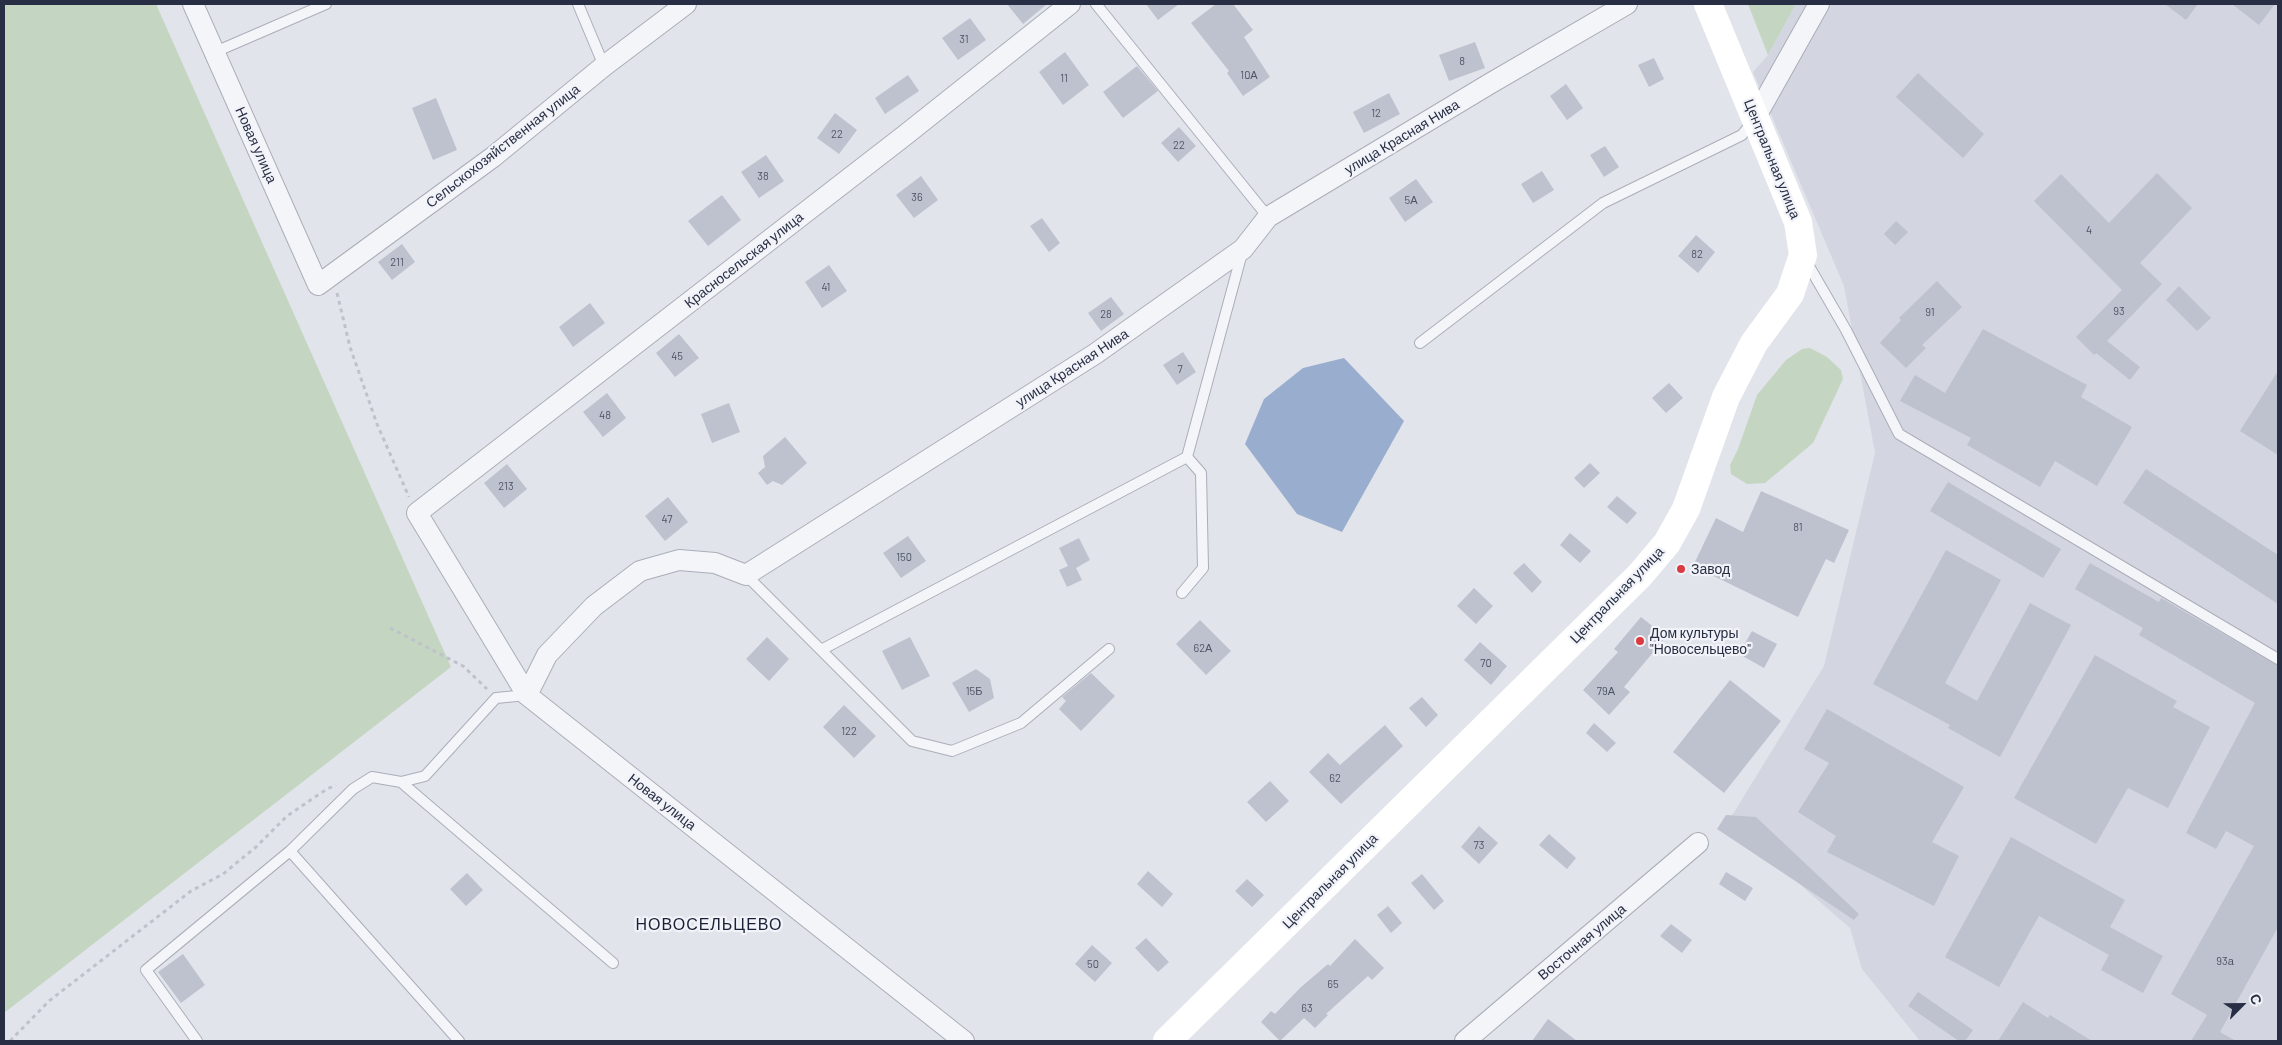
<!DOCTYPE html>
<html>
<head>
<meta charset="utf-8">
<style>
  body { margin:0 }
  #map { position:relative; width:2282px; height:1045px; overflow:hidden; background:#e1e4eb; font-family:Barlow,sans-serif }
  canvas { display:block }
  .frame { position:absolute; inset:0; border:5px solid #282f44; pointer-events:none }
  .north { position:absolute; left:2217px; top:980px; width:50px; height:50px; -webkit-text-stroke:4px #f1f3f8; paint-order:stroke; rotate:67deg; font-size:14px; font-weight:700; line-height:20px; text-align:center; color:#282f44 }
  .north::after { content:''; display:block; margin:auto; width:18px; height:22px; background:#282f44; clip-path:polygon(50% 0,100% 100%,50% 72%,0 100%) }
</style>
</head>
<body>
<div id="map">
<canvas width="2282" height="1045"></canvas>
<div class="frame"></div>
<div class="north">С</div>
</div>
<script>
const ctx = document.querySelector('canvas').getContext('2d');
ctx.lineJoin = 'round';
function fill(path, color) { ctx.fillStyle = color; ctx.fill(path, 'evenodd'); }
const toPath = rows => new Path2D(rows.map(r => 'M' + r).join(''));
function stroke(path, color, width, dash) { ctx.strokeStyle = color; ctx.lineWidth = width; ctx.lineCap = dash ? 'butt' : 'round'; ctx.setLineDash(dash || []); ctx.stroke(path); }
function write(font, color, halo, rows, align = 'center') {
  ctx.font = font + ' Barlow,sans-serif'; ctx.lineWidth = 4.5; ctx.setLineDash([]); ctx.textBaseline = 'middle'; ctx.strokeStyle = halo; ctx.fillStyle = color; for (const [text, x, y, turn = 0] of rows) {
    ctx.save(); ctx.translate(x, y); ctx.rotate((+turn || 0) * Math.PI / 180); ctx.textAlign = isNaN(turn) ? turn : align; if (halo) ctx.strokeText(text, 0, 0); ctx.fillText(text, 0, 0); ctx.restore();
  }
}
const built = toPath([
  [1796,4,2278,4,2278,1041,1920,1041,1862,969,1850,928,1728,822,1824,666,1875,453,1844,286,1753,72,1768,55]
]);
const green = toPath([
  [4,4,156,4,451,667,4,1013],
  [1748,4,1796,4,1768,55],
  [1810,348,1827,357,1841,370,1843,379,1813,443,1765,483,1747,484,1731,474,1730,465,1738,449,1757,395,1786,360,1802,349]
]);
const water = toPath([
  [1344,358,1404,421,1342,532,1297,514,1245,444,1264,399,1303,368]
]);
const building = toPath([
  [1007,4,1047,4,1023,24],
  [1146,4,1179,4,1158,20],
  [1216,4,1233,4,1253,30,1244,37,1270,77,1243,96,1227,73,1229,71,1191,23],
  [2165,4,2198,4,2186,20],
  [2232,4,2275,4,2259,25],
  [970,18,986,40,958,60,942,38],
  [1475,42,1485,68,1449,81,1439,55],
  [1065,52,1089,85,1063,105,1039,72],
  [1654,58,1664,79,1649,87,1638,65],
  [1137,66,1158,91,1123,118,1103,92],
  [1918,73,1984,134,1963,158,1896,97],
  [908,75,919,91,885,114,875,98],
  [1566,84,1583,108,1567,120,1550,96],
  [1389,93,1400,114,1364,133,1353,112],
  [436,98,457,150,433,160,412,108],
  [835,113,857,130,839,154,817,138],
  [1179,127,1196,146,1178,162,1161,143],
  [1605,146,1619,167,1604,177,1590,155],
  [766,155,784,181,759,198,741,172],
  [1542,171,1554,190,1533,203,1521,184],
  [2157,173,2192,208,2140,263,2162,284,2107,341,2140,367,2130,380,2096,353,2094,355,2076,337,2122,290,2034,201,2061,174,2109,223],
  [921,176,938,200,914,218,896,195],
  [1416,179,1433,202,1405,222,1389,198],
  [722,195,741,220,708,246,688,221],
  [1042,218,1060,243,1049,252,1030,226],
  [1896,221,1908,232,1895,245,1884,234],
  [1696,235,1715,252,1698,273,1678,256],
  [402,244,415,262,392,280,378,262],
  [829,265,847,291,822,308,805,282],
  [1937,281,1962,307,1922,345,1926,348,1906,368,1880,343,1901,320,1899,318],
  [2179,286,2211,318,2197,331,2166,300],
  [1111,297,1124,314,1101,331,1088,313],
  [590,303,605,323,573,347,559,327],
  [1983,329,2087,385,2081,397,2132,427,2097,486,2055,461,2040,487,1967,445,1971,438,1900,401,1915,375,1945,393],
  [679,334,699,358,675,377,656,353],
  [1183,352,1196,372,1177,385,1163,365],
  [2278,371,2278,455,2240,431],
  [1669,383,1683,398,1666,413,1652,398],
  [607,393,626,418,603,437,583,412],
  [729,403,740,432,712,443,701,414],
  [785,437,807,463,782,485,773,481,767,485,758,473,765,467,763,456],
  [1590,463,1600,473,1584,488,1574,478],
  [507,464,527,489,504,508,484,483],
  [2146,469,2278,555,2278,604,2123,503],
  [1948,482,2061,549,2043,578,1930,511],
  [1761,491,1849,530,1834,563,1826,559,1798,617,1693,566,1716,518,1743,532],
  [1617,496,1637,513,1627,524,1607,507],
  [668,497,688,522,665,541,645,516],
  [1570,533,1591,551,1580,563,1560,545],
  [908,536,926,561,901,578,883,553],
  [1079,538,1090,560,1076,568,1082,580,1067,587,1059,570,1068,566,1059,548],
  [1946,550,2001,580,1945,683,1977,701,2030,603,2071,625,2000,757,1948,728,1950,725,1873,684],
  [1524,563,1542,582,1532,593,1513,573],
  [2090,563,2159,602,2161,598,2278,666,2278,927,2220,1032,2236,1041,2191,1041,2207,1015,2171,994,2254,846,2226,831,2216,849,2186,833,2255,703,2139,635,2143,628,2075,589],
  [1474,588,1493,606,1476,624,1457,606],
  [1641,617,1666,637,1624,687,1630,692,1609,715,1583,690,1618,652,1614,649],
  [1200,620,1231,651,1206,675,1176,644],
  [1752,631,1777,644,1764,668,1739,654],
  [767,637,789,659,769,681,746,659],
  [910,637,930,676,902,690,882,651],
  [1480,642,1507,666,1491,685,1464,660],
  [2095,655,2177,701,2173,707,2210,727,2168,808,2128,788,2096,844,2014,798],
  [976,669,990,679,994,698,969,712,952,683],
  [1091,673,1115,696,1081,731,1059,709,1066,701,1062,697],
  [1730,680,1781,721,1724,793,1673,752],
  [1422,697,1438,715,1426,727,1409,708],
  [844,705,876,736,854,758,823,727],
  [1827,709,1964,787,1932,842,1959,856,1934,906,1827,852,1836,836,1798,812,1829,763,1804,749],
  [1594,723,1616,743,1607,752,1586,733],
  [1385,725,1403,746,1341,804,1309,772,1328,753,1340,765],
  [1270,781,1289,801,1266,822,1247,802],
  [1726,815,1756,817,1859,914,1854,920,1717,829],
  [1479,826,1498,843,1479,864,1461,847],
  [1549,834,1576,858,1567,869,1539,845],
  [2011,837,2125,900,2110,927,2163,956,2143,993,2101,970,2109,955,2039,916,1999,987,1945,957],
  [1148,871,1173,894,1162,907,1137,884],
  [1726,872,1753,888,1745,901,1719,884],
  [467,873,483,890,466,906,450,889],
  [1422,874,1444,901,1434,910,1411,883],
  [1247,879,1264,895,1252,907,1235,891],
  [1388,906,1402,923,1391,933,1377,915],
  [1671,924,1692,940,1682,953,1660,936],
  [1146,938,1169,962,1158,972,1135,948],
  [1355,939,1384,968,1372,980,1368,976,1326,1014,1328,1015,1315,1028,1304,1018,1280,1041,1261,1022,1271,1011,1275,1014,1300,988,1328,964,1330,966],
  [1092,945,1112,963,1095,982,1075,964],
  [183,954,205,985,181,1003,158,972],
  [1918,992,1973,1030,1965,1041,1959,1041,1908,1006],
  [2023,1002,2048,1018,2050,1015,2092,1041,1998,1041],
  [1548,1019,1577,1041,1532,1041]
]);
const path = toPath([
  [337,293,350,347,377,424,409,497],
  [390,628,463,666,487,689],
  [10,1041,49,1001,191,891,223,874,256,847,287,816,327,789,336,785]
]);
const lane = toPath([
  [578,4,604,66],
  [1096,4,1268,217],
  [215,52,326,4],
  [1806,261,1846,330,1899,434,2278,659],
  [1420,343,1603,203,1742,135,1753,121],
  [746,575,821,650,1187,457],
  [1182,593,1203,568,1201,473,1187,457,1242,253],
  [821,650,912,741,952,751,1021,723,1109,649],
  [527,695,496,698,425,776,401,782,613,963],
  [401,782,372,777,353,789,290,851,459,1041],
  [197,1041,146,970,290,851]
]);
const street = toPath([
  [193,4,318,285,493,157,604,66,686,4],
  [1755,118,1819,4],
  [527,695,547,655,594,606,640,571,679,560,715,563,746,575,1095,354,1243,249,1268,217,1491,83,1627,4],
  [964,1041,527,695,417,513,904,136,1070,4],
  [1465,1041,1698,843]
]);
const secondary = toPath([
  [1167,1041,1640,575,1667,543,1686,509,1726,397,1754,343,1790,294,1803,255,1798,222,1708,4]
]);
const markers = [
  [1681,569,5,"#da3b41"],
  [1640,641,5,"#da3b41"]
];
const numberNames = [
  ["31",964,39],
  ["8",1462,61],
  ["10А",1249,75],
  ["11",1064,78],
  ["12",1376,113],
  ["22",837,134],
  ["22",1179,145],
  ["38",763,176],
  ["36",917,197],
  ["5А",1411,200],
  ["4",2089,230],
  ["82",1697,254],
  ["211",397,262],
  ["41",826,287],
  ["93",2119,311],
  ["91",1930,312],
  ["28",1106,314],
  ["45",677,356],
  ["7",1180,369],
  ["48",605,415],
  ["213",506,486],
  ["47",667,519],
  ["81",1798,527],
  ["150",904,557],
  ["62А",1203,648],
  ["70",1486,663],
  ["15Б",974,691],
  ["79А",1606,691],
  ["122",849,731],
  ["62",1335,778],
  ["73",1479,845],
  ["93а",2225,961],
  ["50",1093,964],
  ["65",1333,984],
  ["63",1307,1008]
];
const streetNames = [
  ["улица Красная Нива",1402,137,-31],
  ["Новая улица",256,145,66],
  ["Сельскохозяйственная улица",503,146,-38],
  ["Центральная улица",1772,159,68],
  ["Красносельская улица",744,260,-38],
  ["улица Красная Нива",1072,368,-33],
  ["Центральная улица",1617,595,-46],
  ["Новая улица",662,802,38],
  ["Центральная улица",1330,881,-45],
  ["Восточная улица",1582,942,-40]
];
const poiNames = [
  ["Завод",1691,569],
  ["Дом культуры",1650,633],
  ["\"Новосельцево\"",1650,649]
];
const quarterNames = [
  ["НОВОСЕЛЬЦЕВО",709,925]
];
fill(built, '#d3d6e0');
fill(green, '#c4d6c1');
fill(water, '#99adce');
fill(building, '#bec2ce');
stroke(lane, '#aaaeb9', 12);
stroke(street, '#aaaeb9', 22);
stroke(path, '#bfc2ca', 3, [4, 4]);
stroke(lane, '#f4f5f9', 10);
stroke(street, '#f4f5f9', 20);
stroke(secondary, '#fff', 28);
for (const [x, y, r, color] of markers) { const dot = new Path2D(); dot.arc(x, y, r, 0, 2 * Math.PI); ctx.fillStyle = color; ctx.fill(dot); stroke(dot, '#f1f3f8', 2); }
write('11px', '#4e5466', null, numberNames);
write('14px', '#282f44', '#f1f3f8', streetNames);
write('14px', '#282f44', '#f1f3f8', poiNames, 'left');
ctx.letterSpacing = '1px';
write('16px', '#1a2035', '#f1f3f8', quarterNames);
ctx.letterSpacing = '0px';
</script>
</body>
</html>
